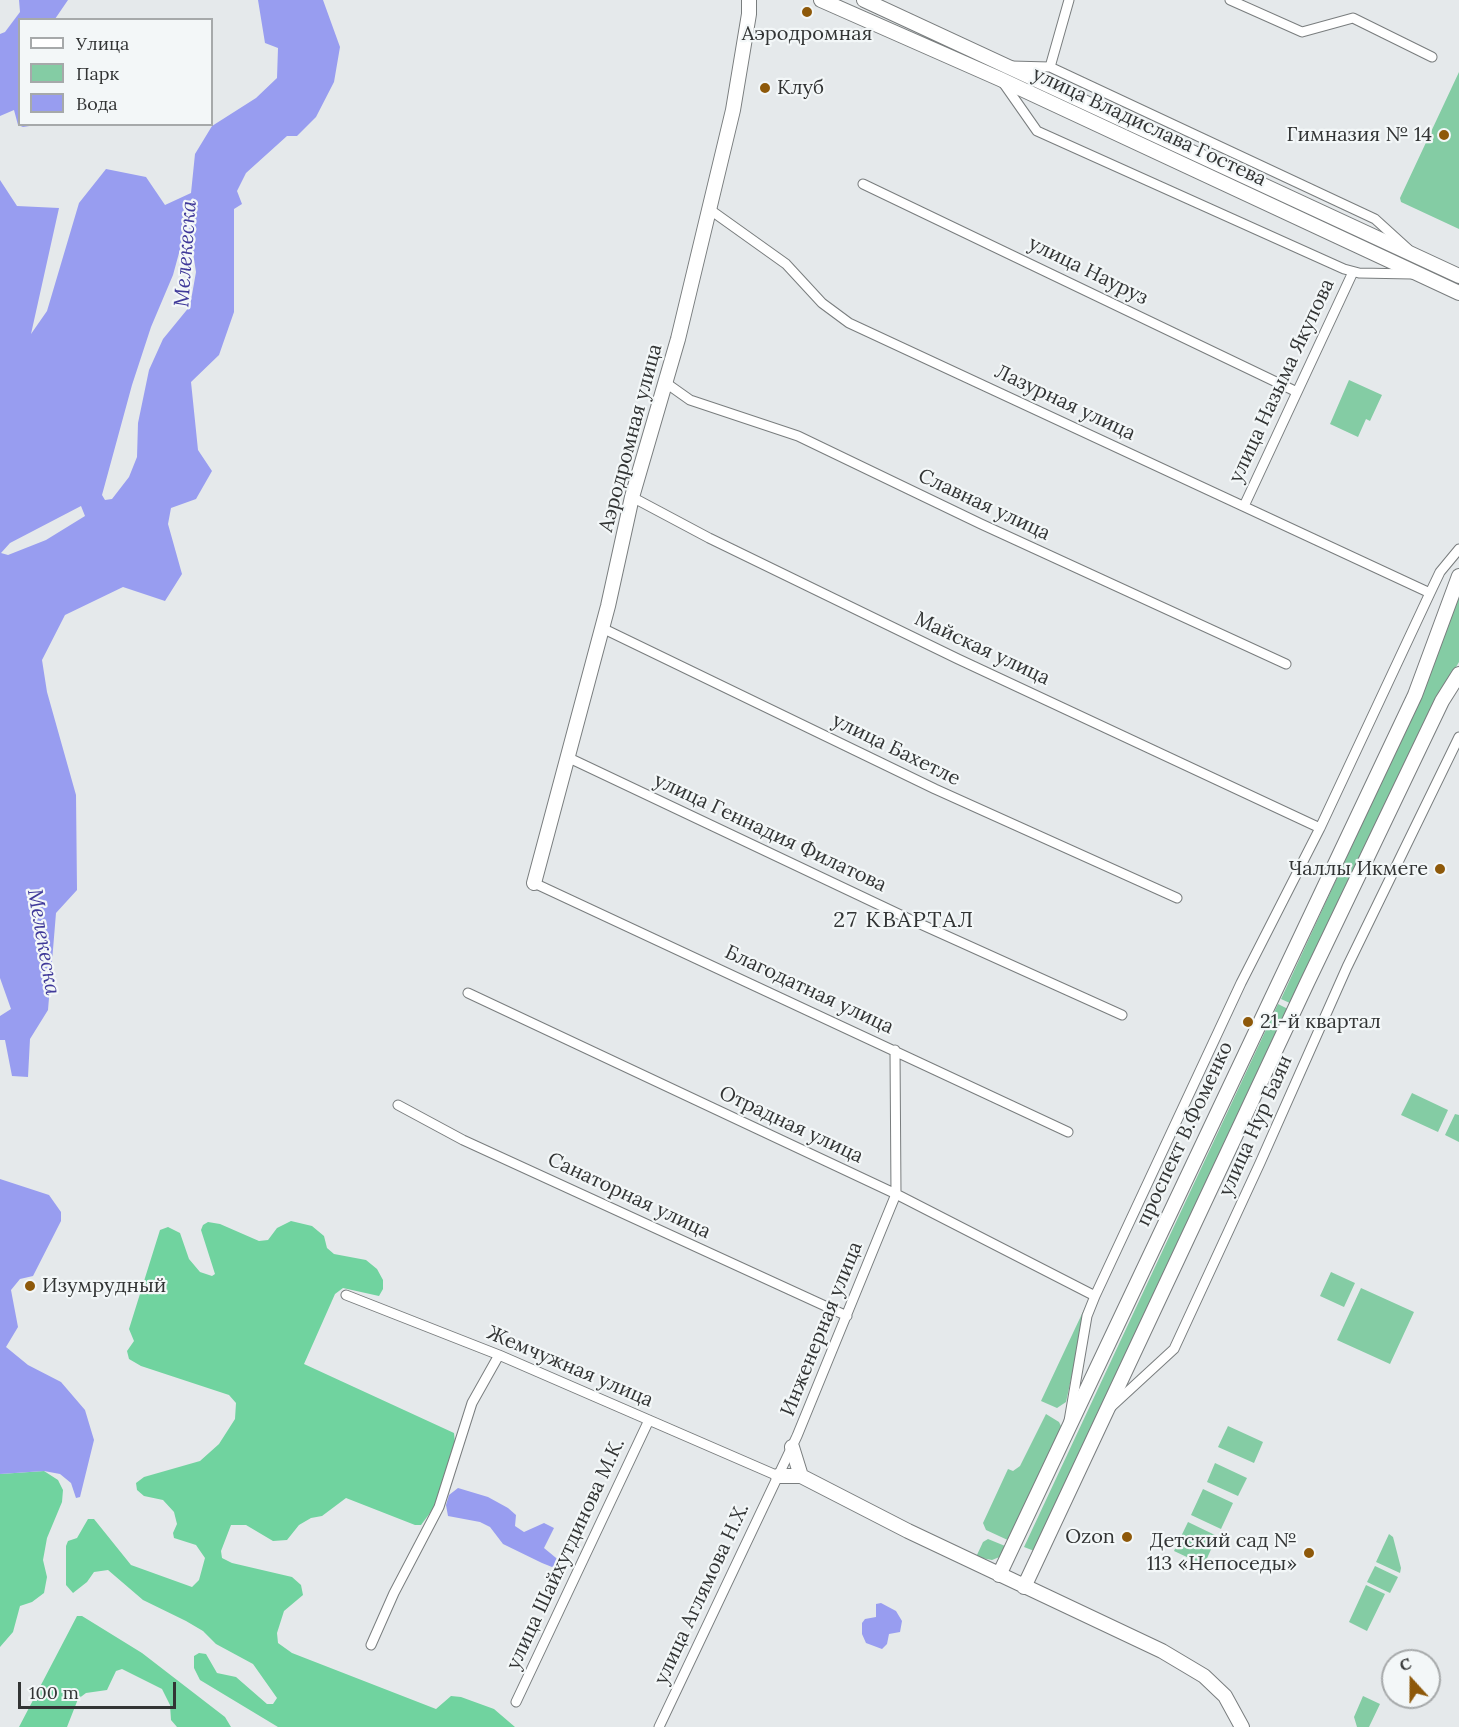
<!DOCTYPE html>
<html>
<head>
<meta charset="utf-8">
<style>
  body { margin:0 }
  #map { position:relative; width:1459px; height:1727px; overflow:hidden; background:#e5e9eb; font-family:Lora,serif }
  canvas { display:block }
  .legend { position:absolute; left:18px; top:18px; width:195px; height:108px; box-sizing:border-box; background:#f3f7f8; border:2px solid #a6a9aa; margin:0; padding:8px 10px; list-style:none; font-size:18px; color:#323434 }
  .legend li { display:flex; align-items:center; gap:12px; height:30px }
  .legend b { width:30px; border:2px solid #a6a9aa }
  .north { position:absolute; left:1381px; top:1649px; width:60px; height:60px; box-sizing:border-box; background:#f3f7f8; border:2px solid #a6a9aa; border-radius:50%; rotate:339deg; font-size:16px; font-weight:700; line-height:24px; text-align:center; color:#323434 }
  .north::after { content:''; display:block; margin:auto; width:21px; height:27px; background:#8e590a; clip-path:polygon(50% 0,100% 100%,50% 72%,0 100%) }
  .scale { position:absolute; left:18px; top:1682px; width:158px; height:27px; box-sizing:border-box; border:3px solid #323434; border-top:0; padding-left:8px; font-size:18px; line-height:21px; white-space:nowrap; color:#323434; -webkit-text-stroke:4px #f3f7f8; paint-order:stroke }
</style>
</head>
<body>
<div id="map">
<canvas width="1459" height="1727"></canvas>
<ul class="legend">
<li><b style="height:8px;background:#fff"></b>Улица</li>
<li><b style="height:16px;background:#84cca4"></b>Парк</li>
<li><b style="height:16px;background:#989df0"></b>Вода</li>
</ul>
<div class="north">С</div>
<div class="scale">100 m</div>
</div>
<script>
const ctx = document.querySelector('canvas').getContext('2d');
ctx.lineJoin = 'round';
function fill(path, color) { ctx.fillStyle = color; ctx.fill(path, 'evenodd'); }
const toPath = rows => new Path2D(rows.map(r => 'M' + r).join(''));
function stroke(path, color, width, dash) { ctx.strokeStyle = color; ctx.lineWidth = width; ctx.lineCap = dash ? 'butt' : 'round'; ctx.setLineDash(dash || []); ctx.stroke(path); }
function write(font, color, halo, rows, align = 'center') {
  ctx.font = font + ' Lora,serif'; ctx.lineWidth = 4.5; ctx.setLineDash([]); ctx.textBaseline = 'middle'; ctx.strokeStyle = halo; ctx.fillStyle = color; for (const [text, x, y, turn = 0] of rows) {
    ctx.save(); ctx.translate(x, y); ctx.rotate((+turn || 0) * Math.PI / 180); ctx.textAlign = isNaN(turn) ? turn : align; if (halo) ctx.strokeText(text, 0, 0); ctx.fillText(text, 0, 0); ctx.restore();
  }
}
const green = toPath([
  [1459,72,1459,229,1401,202,1400,198],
  [1349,380,1382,395,1370,421,1366,419,1358,437,1330,424],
  [1459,591,1459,662,1438,697,1292,1004,1281,999,1424,690],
  [1278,1004,1290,1010,1037,1552,1024,1547],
  [1412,1093,1448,1110,1438,1132,1401,1115],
  [1455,1114,1459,1115,1459,1142,1445,1135],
  [1331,1272,1355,1283,1344,1307,1320,1296],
  [1361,1288,1414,1312,1390,1364,1337,1340],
  [1088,1301,1066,1402,1057,1408,1041,1401],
  [1046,1414,1059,1422,1062,1428,1012,1542,986,1530,983,1523,1008,1469,1013,1471,1020,1466],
  [1228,1426,1263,1442,1254,1463,1218,1447],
  [1215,1463,1247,1478,1238,1496,1207,1482],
  [1203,1489,1233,1503,1221,1529,1191,1515],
  [1188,1522,1217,1536,1204,1565,1174,1551],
  [1389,1534,1393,1537,1401,1568,1400,1573,1376,1562],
  [988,1539,1010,1548,1002,1556,992,1560,976,1557,983,1542],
  [1375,1566,1398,1577,1390,1593,1367,1582],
  [1366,1585,1385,1594,1367,1631,1349,1622],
  [1363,1696,1380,1704,1369,1727,1357,1727,1354,1717]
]);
const forest = toPath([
  [291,1221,312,1226,324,1236,327,1248,334,1254,366,1260,377,1269,383,1280,383,1289,379,1296,343,1288,335,1294,304,1364,454,1433,455,1443,436,1505,421,1525,415,1525,346,1498,322,1516,311,1518,299,1525,287,1540,273,1541,246,1525,231,1525,221,1551,222,1558,232,1563,292,1577,301,1585,303,1595,284,1611,277,1633,278,1643,292,1653,436,1709,451,1696,461,1697,494,1709,515,1727,278,1727,200,1680,194,1668,194,1656,199,1653,206,1654,217,1673,236,1677,267,1704,273,1704,277,1698,253,1664,216,1644,203,1631,186,1621,143,1600,108,1570,94,1572,87,1582,73,1593,66,1585,66,1546,68,1541,77,1538,88,1519,94,1519,131,1565,192,1587,199,1580,205,1558,196,1545,174,1538,173,1533,177,1524,174,1512,163,1500,144,1496,137,1490,136,1483,144,1477,200,1461,219,1444,235,1419,236,1403,229,1395,141,1366,129,1359,127,1351,134,1341,129,1329,160,1230,168,1227,180,1233,189,1259,200,1272,212,1276,215,1274,201,1230,203,1225,208,1222,220,1224,259,1241,268,1240,277,1228],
  [44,1471,58,1480,63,1490,62,1502,47,1538,43,1560,47,1577,44,1593,32,1602,20,1606,13,1632,0,1647,0,1474],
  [77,1616,82,1616,142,1653,225,1717,231,1727,177,1727,171,1720,170,1705,162,1689,122,1669,116,1671,107,1690,86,1693,78,1699,67,1727,19,1727]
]);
const water = toPath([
  [19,0,68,0,55,19,20,20,20,124,36,125,23,127,18,125,14,110,0,116,0,34,5,32,20,12],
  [258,0,323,0,340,47,334,82,316,117,297,136,287,136,246,173,237,191,242,204,234,209,234,312,219,355,191,382,198,450,212,471,196,499,171,508,168,524,182,574,165,601,123,587,65,615,42,660,47,692,76,795,77,890,56,913,48,1010,30,1039,28,1077,12,1076,5,1040,0,1040,0,1016,11,1009,0,978,0,180,17,206,59,208,31,334,47,311,79,203,106,169,146,177,165,205,191,193,195,154,212,126,256,98,277,78,278,48,265,43],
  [188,220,196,272,190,306,163,339,149,370,138,423,137,457,129,477,112,499,105,500,102,495,132,385,151,327,173,275],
  [81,506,85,516,46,540,8,555,1,553,10,543],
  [0,1179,49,1195,61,1212,61,1221,33,1276,20,1279,11,1290,18,1327,6,1347,28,1365,61,1382,85,1410,94,1440,80,1497,76,1498,71,1483,60,1474,44,1471,0,1474],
  [458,1488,488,1497,508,1508,516,1515,515,1526,524,1532,544,1523,554,1528,544,1548,561,1562,552,1567,542,1563,503,1544,490,1527,480,1522,448,1516,446,1505,449,1495],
  [881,1603,896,1611,902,1621,900,1632,889,1634,887,1644,882,1649,866,1643,862,1634,862,1623,865,1619,876,1617,876,1604]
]);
const street = toPath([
  [1230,0,1302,32,1353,18,1432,57],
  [1011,66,1050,67,1375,219,1408,249],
  [1050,67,1069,0],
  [1002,81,1037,131,1344,269,1359,273,1412,274],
  [863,184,1297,392],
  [709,209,786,264,822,303,849,323,1430,593],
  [666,383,690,400,798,436,981,524,1286,664],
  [632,497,709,538,958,659,1320,828],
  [1244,506,1353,272],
  [602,628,935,789,1177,898],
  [567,757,907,918,1122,1015],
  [534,883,1068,1132],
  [468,993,896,1194,1095,1296],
  [398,1105,463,1140,847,1316],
  [346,1295,499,1355,778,1476],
  [1111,1407,1174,1349,1260,1163,1347,967,1459,737],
  [1069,1421,1087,1316,1095,1296,1241,983,1320,828,1430,593,1440,572,1459,549],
  [371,1645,394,1593,439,1507,472,1403,499,1355],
  [516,1702,649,1420],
  [659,1727,797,1436,896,1194,895,1050]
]);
const secondary = toPath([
  [821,0,1000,79,1459,293],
  [864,0,1459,276],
  [534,883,608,606,632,497,678,339,733,110,749,14,749,0],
  [792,1447,801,1476],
  [778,1476,801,1476,908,1531,1162,1651,1204,1676,1225,1696,1242,1727],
  [999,1575,1415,695,1459,576],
  [1024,1587,1307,983,1442,701,1459,674]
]);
const markers = [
  [807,12,6,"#8e590a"],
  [765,88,6,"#8e590a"],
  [1444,135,6,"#8e590a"],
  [1440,869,6,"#8e590a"],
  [1248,1022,6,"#8e590a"],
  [30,1286,6,"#8e590a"],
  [1127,1537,6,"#8e590a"],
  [1309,1553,6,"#8e590a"]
];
const poiNames = [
  ["Аэродромная",807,34,"center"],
  ["Клуб",777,88,"left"],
  ["Гимназия № 14",1432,135],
  ["Чаллы Икмеге",1428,869],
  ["21-й квартал",1260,1022,"left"],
  ["Изумрудный",42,1286,"left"],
  ["Ozon",1115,1537],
  ["Детский сад №",1297,1541],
  ["113 «Непоседы»",1297,1564]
];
const streetNames = [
  ["улица Владислава Гостева",1149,127,25],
  ["улица Науруз",1088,271,26],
  ["улица Назыма Якупова",1282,381,-65],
  ["Лазурная улица",1065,403,25],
  ["Аэродромная улица",631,438,-75],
  ["Славная улица",984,505,25],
  ["Майская улица",982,649,25],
  ["улица Бахетле",896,750,26],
  ["улица Геннадия Филатова",770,833,25],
  ["Благодатная улица",809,990,25],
  ["Отрадная улица",791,1125,25],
  ["улица Нур Баян",1256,1126,-66],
  ["проспект В.Фоменко",1185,1134,-65],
  ["Санаторная улица",629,1196,25],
  ["Инженерная улица",822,1329,-68],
  ["Жемчужная улица",570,1367,23],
  ["улица Шайхутдинова М.К.",566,1554,-65],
  ["улица Аглямова Н.Х.",702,1594,-65]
];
const waterNames = [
  ["Мелекеска",186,254,-86],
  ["Мелекеска",43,942,80]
];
const quarterNames = [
  ["27 КВАРТАЛ",904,921]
];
fill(green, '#84cca4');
fill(forest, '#70d39f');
fill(water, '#989df0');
stroke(street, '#797d7e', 11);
stroke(secondary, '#797d7e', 16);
stroke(street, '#fff', 9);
stroke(secondary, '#fff', 14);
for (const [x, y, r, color] of markers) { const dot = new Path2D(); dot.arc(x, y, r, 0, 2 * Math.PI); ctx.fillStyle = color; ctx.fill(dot); stroke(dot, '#f3f7f8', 2); }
write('20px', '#323434', '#f3f7f8', poiNames, 'right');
write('20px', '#323434', '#f3f7f8', streetNames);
write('italic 21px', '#3f3999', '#f3f7f8', waterNames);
ctx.letterSpacing = '1.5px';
write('22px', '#323434', '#f3f7f8', quarterNames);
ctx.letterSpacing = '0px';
</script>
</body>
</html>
